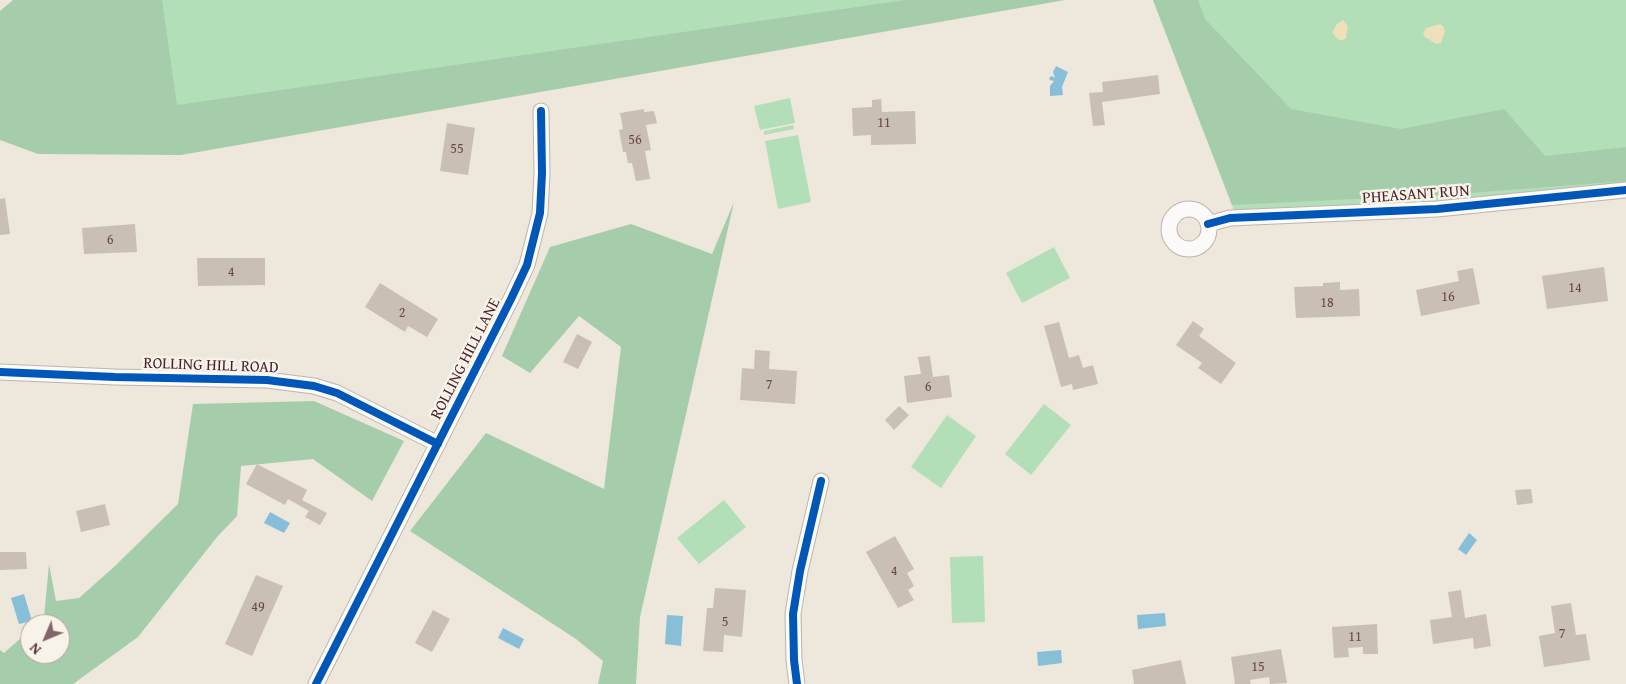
<!DOCTYPE html>
<html>
<head>
<meta charset="utf-8">
<style>
  body { margin:0 }
  #map { position:relative; width:1626px; height:684px; overflow:hidden; background:#ede7dc; font-family:"Gentium Book Plus",serif }
  canvas { display:block }
  .north { position:absolute; left:20px; top:614px; width:50px; height:50px; box-sizing:border-box; background:#f7f3e8; border:1px solid #b29e9c; border-radius:50%; rotate:225deg; font-size:14px; font-weight:700; line-height:20px; text-align:center; color:#4a1f2b }
  .north::after { content:''; display:block; margin:auto; width:18px; height:22px; background:#836569; clip-path:polygon(50% 0,100% 100%,50% 72%,0 100%) }
</style>
</head>
<body>
<div id="map">
<canvas width="1626" height="684"></canvas>
<div class="north">N</div>
</div>
<script>
const ctx = document.querySelector('canvas').getContext('2d');
ctx.lineJoin = 'round';
function fill(path, color) { ctx.fillStyle = color; ctx.fill(path, 'evenodd'); }
const toPath = rows => new Path2D(rows.map(r => 'M' + r).join(''));
function stroke(path, color, width, dash) { ctx.strokeStyle = color; ctx.lineWidth = width; ctx.lineCap = dash ? 'butt' : 'round'; ctx.setLineDash(dash || []); ctx.stroke(path); }
function write(font, color, halo, rows, align = 'center') {
  ctx.font = font + ' "Gentium Book Plus",serif'; ctx.lineWidth = 5; ctx.setLineDash([]); ctx.textBaseline = 'middle'; ctx.strokeStyle = halo; ctx.fillStyle = color; for (const [text, x, y, turn = 0] of rows) {
    ctx.save(); ctx.translate(x, y); ctx.rotate((+turn || 0) * Math.PI / 180); ctx.textAlign = isNaN(turn) ? turn : align; if (halo) ctx.strokeText(text, 0, 0); ctx.fillText(text, 0, 0); ctx.restore();
  }
}
const green = toPath([
  [130,0,1061,0,162,149],
  [1153,0,1626,0,1626,190,1237,218],
  [790,98,795,123,760,130,754,106],
  [793,125,794,129,764,135,764,131],
  [798,135,811,202,778,209,765,141],
  [1054,247,1070,278,1022,303,1006,273],
  [1044,404,1071,425,1031,475,1005,454],
  [947,415,976,436,941,488,911,467],
  [724,500,746,527,699,564,677,538],
  [983,556,985,622,952,623,950,557]
]);
const forest = toPath([
  [13,0,162,0,177,105,905,0,1065,0,181,155,38,154,0,140,0,11],
  [1153,0,1198,0,1205,19,1291,109,1401,129,1504,109,1545,156,1626,147,1626,181,1457,194,1232,205],
  [734,202,640,617,636,684,598,684,603,661,576,639,410,531,486,433,604,489,621,347,579,316,530,373,502,356,550,247,631,224,712,254],
  [314,401,404,441,372,501,313,459,241,466,237,516,217,537,138,637,73,684,0,684,0,650,4,653,30,630,30,654,60,654,60,624,37,624,44,617,49,564,56,601,79,598,115,566,178,504,193,404]
]);
const sand = toPath([
  [1343,20,1348,26,1346,38,1343,40,1339,40,1332,33,1337,24],
  [1440,24,1443,26,1445,31,1441,43,1436,44,1425,37,1423,34,1426,28]
]);
const water = toPath([
  [1056,66,1068,72,1062,87,1063,95,1050,96,1050,86,1054,81,1050,80,1049,78,1052,76,1055,78,1053,72],
  [270,512,290,523,284,533,264,523],
  [1469,533,1477,540,1466,555,1458,549],
  [24,594,32,621,19,624,11,598],
  [1165,613,1166,626,1138,629,1137,615],
  [667,615,683,616,681,646,665,644],
  [503,628,524,639,519,649,498,638],
  [1061,650,1062,663,1038,666,1037,652]
]);
const building = toPath([
  [1158,75,1160,94,1102,102,1105,125,1093,126,1089,93,1103,92,1102,82],
  [881,99,882,112,915,111,916,144,871,145,871,135,853,136,852,108,872,107,872,100],
  [644,109,644,112,654,111,657,123,646,125,651,150,645,151,650,179,636,181,632,163,628,163,626,152,623,152,619,130,623,129,620,113],
  [447,123,475,128,468,175,440,171],
  [5,198,10,234,0,235,0,199],
  [135,224,137,252,84,254,82,228],
  [197,258,265,258,265,285,198,286],
  [1604,267,1608,301,1547,309,1542,276],
  [1473,268,1480,304,1421,316,1416,290,1459,281,1457,271],
  [1340,282,1340,290,1359,289,1360,316,1296,318,1294,287,1323,286,1323,283],
  [380,283,438,319,427,337,408,326,405,332,365,307],
  [1193,321,1204,329,1199,336,1236,363,1221,384,1198,368,1202,363,1176,345],
  [1059,322,1069,358,1079,355,1083,368,1093,365,1098,384,1073,390,1072,384,1061,387,1044,326],
  [577,334,592,342,578,369,563,362],
  [755,350,770,351,769,369,797,371,795,404,740,400,742,368,754,369],
  [930,356,933,377,949,375,952,397,907,403,904,376,921,374,918,357],
  [899,406,909,415,894,430,885,420],
  [257,464,307,490,302,500,327,513,320,525,305,517,309,511,288,499,285,505,246,484],
  [1531,489,1533,503,1517,505,1515,490],
  [105,504,110,525,81,532,76,511],
  [895,536,914,569,907,573,914,586,908,590,914,600,898,608,866,552],
  [0,552,26,552,27,569,0,570],
  [256,575,283,586,252,656,225,644],
  [715,588,746,590,742,637,724,635,723,652,703,651,707,608,713,608],
  [1461,590,1465,618,1486,614,1491,646,1474,649,1473,638,1433,644,1430,620,1452,617,1448,592],
  [1571,603,1576,635,1586,634,1590,660,1544,667,1539,636,1555,633,1551,606],
  [433,610,450,619,432,652,415,643],
  [1377,624,1378,654,1363,654,1363,647,1348,648,1349,657,1334,658,1332,627],
  [1281,649,1287,683,1270,684,1269,677,1250,680,1251,684,1235,684,1231,657],
  [1181,660,1186,684,1134,684,1132,670]
]);
const minor = toPath([
  '1169 229a20 20 0 1 1 40 0a20 20 0 1 1-40 0Z',
  [1208,224,1230,218,1437,209,1626,190],
  [0,372,115,377,267,380,314,386,337,393,438,444],
  [316,684,511,299,527,265,540,213,542,173,541,111],
  [797,684,794,660,793,614,800,571,821,481]
]);
const cycleway = toPath([
  [1208,224,1230,218,1437,209,1626,190],
  [0,372,115,377,267,380,314,386,337,393,438,444],
  [316,684,511,299,527,265,540,213,542,173,541,111],
  [797,684,794,660,793,614,800,571,821,481]
]);
const numberNames = [
  ["11",884,123],
  ["56",635,140],
  ["55",457,149],
  ["6",110,240],
  ["4",231,272],
  ["14",1575,288],
  ["16",1448,297],
  ["18",1327,303],
  ["2",402,313],
  ["7",769,385],
  ["6",928,387],
  ["4",894,571],
  ["49",258,607],
  ["5",725,622],
  ["7",1562,634],
  ["11",1355,637],
  ["15",1258,667]
];
const streetNames = [
  ["PHEASANT RUN",1416,195,-4],
  ["ROLLING HILL LANE",466,359,-63],
  ["ROLLING HILL ROAD",211,366,2]
];
fill(green, '#b3dfb8');
fill(forest, '#a6cdab');
fill(sand, '#eee0ba');
fill(water, '#87bfd8');
fill(building, '#cabfb5');
stroke(minor, '#bdb4af', 17);
stroke(minor, '#fcfbfa', 15);
stroke(cycleway, '#0057b8', 8);
write('14px', '#6a474e', null, numberNames);
write('16px', '#4a1f2b', '#f7f3e8', streetNames);
</script>
</body>
</html>
